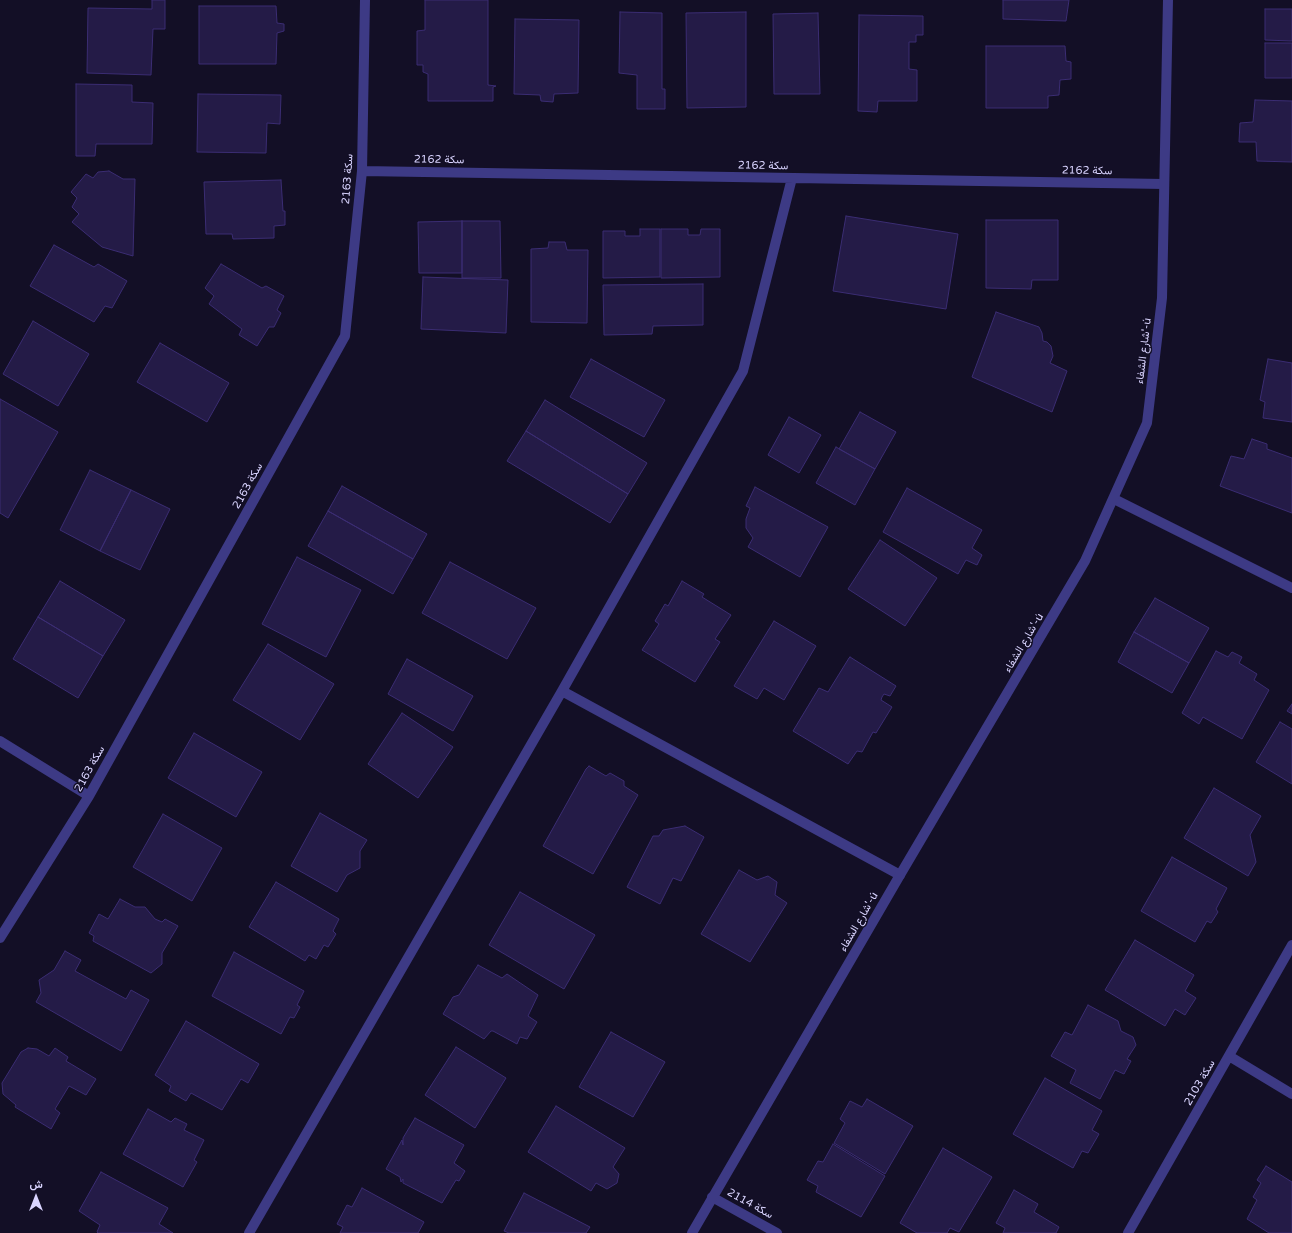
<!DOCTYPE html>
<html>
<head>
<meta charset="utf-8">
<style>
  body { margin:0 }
  #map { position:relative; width:1292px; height:1233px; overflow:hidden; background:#130f26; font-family:"Varela Round",Vazirmatn,sans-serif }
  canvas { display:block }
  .north { position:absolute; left:16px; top:1177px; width:40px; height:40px; -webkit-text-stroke:3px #130f26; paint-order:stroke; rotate:0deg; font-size:11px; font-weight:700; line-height:16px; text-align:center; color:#d9d4ff }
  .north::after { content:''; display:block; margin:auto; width:14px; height:18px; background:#d9d4ff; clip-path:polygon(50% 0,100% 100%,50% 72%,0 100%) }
</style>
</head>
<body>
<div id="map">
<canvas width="1292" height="1233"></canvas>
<div class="north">ش</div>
</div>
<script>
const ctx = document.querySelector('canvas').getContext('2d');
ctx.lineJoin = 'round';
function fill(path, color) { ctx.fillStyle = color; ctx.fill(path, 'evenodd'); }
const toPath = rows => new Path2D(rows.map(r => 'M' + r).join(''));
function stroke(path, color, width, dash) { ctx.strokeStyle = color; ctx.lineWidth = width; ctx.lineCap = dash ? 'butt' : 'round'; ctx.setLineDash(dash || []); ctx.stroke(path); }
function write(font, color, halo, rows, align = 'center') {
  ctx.font = font + ' "Varela Round",Vazirmatn,sans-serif'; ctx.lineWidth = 3; ctx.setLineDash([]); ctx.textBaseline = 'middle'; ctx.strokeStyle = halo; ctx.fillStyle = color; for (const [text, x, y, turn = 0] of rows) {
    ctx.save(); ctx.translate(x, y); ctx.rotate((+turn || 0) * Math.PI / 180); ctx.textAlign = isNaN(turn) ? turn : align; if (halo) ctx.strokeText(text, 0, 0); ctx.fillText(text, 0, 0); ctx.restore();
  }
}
const building = toPath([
  [152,0,165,0,165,29,153,29,151,75,87,73,88,8,152,9,152,0],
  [425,0,488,0,488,85,496,86,493,87,493,101,428,101,428,74,423,72,423,65,417,65,417,31,425,30,425,0],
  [1003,0,1069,0,1066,21,1003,19,1003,0],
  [199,6,276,6,277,23,284,24,284,31,277,33,276,64,199,64,199,6],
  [1265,9,1292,9,1292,41,1265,40,1265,9],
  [620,12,662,13,662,89,665,89,665,109,637,109,637,75,619,73,620,12],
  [746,12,746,107,687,108,686,13,746,12],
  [818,13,820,94,774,94,773,14,818,13],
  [859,15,923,16,923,35,916,35,916,42,909,42,909,69,917,70,917,101,878,101,877,112,858,111,859,15],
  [515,19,579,20,578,93,554,94,553,102,541,101,540,95,514,94,515,19],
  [1265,43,1292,43,1292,78,1265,78,1265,43],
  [986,46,1065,46,1066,61,1071,62,1071,79,1060,80,1059,95,1048,96,1048,108,986,108,986,46],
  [76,84,132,85,132,102,153,103,152,144,96,144,95,156,76,156,76,84],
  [198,94,281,95,280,124,267,123,266,153,197,152,198,94],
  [1255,100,1292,101,1292,162,1257,161,1256,142,1239,142,1240,123,1253,122,1255,100],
  [109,171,123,179,135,179,133,256,102,247,72,222,79,214,72,207,77,198,71,192,86,174,93,178,98,172,109,171],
  [281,180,283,211,285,211,285,225,274,226,274,238,233,239,232,234,206,234,204,182,281,180],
  [846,216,958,234,946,309,833,291,846,216],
  [986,220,1058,220,1058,280,1032,280,1031,289,986,288,986,220],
  [462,221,462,273,419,273,418,222,462,221],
  [462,221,500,221,501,278,462,278,462,221],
  [640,229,660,229,660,277,603,278,603,231,625,231,625,236,640,236,640,229],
  [661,229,688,229,688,235,700,235,701,229,720,229,720,277,661,278,661,229],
  [549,242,565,242,567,250,588,250,587,323,531,322,531,249,548,248,549,242],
  [54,245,94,267,98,264,127,281,112,308,105,306,94,322,30,286,54,245],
  [221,264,262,288,266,286,284,296,277,310,281,313,274,327,269,327,257,346,239,335,242,329,209,304,214,296,205,288,221,264],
  [423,277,508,280,506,333,421,329,423,277],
  [703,284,703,325,653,326,652,334,604,335,603,285,703,284],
  [996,312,1039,327,1042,333,1043,341,1047,342,1051,346,1053,356,1050,363,1067,371,1052,412,972,377,996,312],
  [33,321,89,354,58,406,3,374,33,321],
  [160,343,229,383,207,422,137,382,160,343],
  [591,359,665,400,644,437,570,397,591,359],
  [1268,359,1292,363,1292,422,1263,418,1265,402,1260,400,1268,359],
  [0,399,58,432,8,518,0,513,0,399],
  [545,400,647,463,628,494,526,431,545,400],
  [860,412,896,432,875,469,839,449,860,412],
  [789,417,821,435,799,473,768,455,789,417],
  [526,431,628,494,610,523,507,461,526,431],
  [1252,439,1267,444,1267,449,1292,458,1292,513,1220,486,1231,456,1244,459,1252,439],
  [836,447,875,469,855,505,816,483,836,447],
  [90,470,131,490,100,551,60,530,90,470],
  [342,486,427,534,413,559,328,511,342,486],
  [755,487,828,527,800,577,748,547,753,538,746,528,746,519,750,508,746,506,755,487],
  [907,488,982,530,972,548,982,555,977,565,966,560,958,574,883,532,907,488],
  [131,490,170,509,140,570,100,551,131,490],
  [328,511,413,559,393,594,308,546,328,511],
  [880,540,937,578,905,626,848,589,880,540],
  [297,557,361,590,326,657,262,624,297,557],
  [450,562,536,608,507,659,422,613,450,562],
  [60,581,125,620,103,656,38,617,60,581],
  [682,581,704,594,702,597,731,615,715,639,720,642,695,682,642,650,659,624,655,621,665,604,668,606,682,581],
  [1155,598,1209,628,1189,663,1134,632,1155,598],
  [38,617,103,656,78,698,13,659,38,617],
  [774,621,816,646,784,700,764,688,757,699,734,686,774,621],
  [1134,632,1189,663,1172,693,1118,662,1134,632],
  [268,644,334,684,300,740,233,700,268,644],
  [1216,651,1228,657,1232,652,1242,657,1239,663,1257,674,1254,680,1269,690,1242,739,1203,717,1199,724,1182,713,1216,651],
  [850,657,896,686,890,696,884,694,882,697,881,700,892,707,876,733,873,732,862,752,857,751,848,764,793,731,819,688,828,692,849,658,850,657],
  [407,659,473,696,453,731,388,694,407,659],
  [1292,704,1292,714,1287,711,1292,704],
  [402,713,453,747,418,798,368,764,402,713],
  [1280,722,1292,729,1292,784,1256,762,1280,722],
  [194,733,262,772,236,817,168,778,194,733],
  [589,766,606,776,610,773,624,781,624,786,638,795,593,874,543,846,586,769,589,766],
  [1214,788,1261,816,1250,835,1256,862,1248,876,1184,838,1214,788],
  [320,813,367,840,360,851,360,868,347,875,337,892,291,866,320,813],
  [163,814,222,848,192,901,133,867,163,814],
  [685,826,704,837,681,881,673,878,660,904,627,887,653,836,659,836,663,830,685,826],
  [1172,857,1227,888,1216,909,1218,912,1211,923,1207,921,1195,942,1141,911,1172,857],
  [739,870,757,880,768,876,777,882,775,895,787,903,750,962,701,934,739,870],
  [276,882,339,919,333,931,336,934,328,947,324,945,316,959,309,955,305,961,249,927,276,882],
  [520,892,595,935,564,989,489,945,520,892],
  [120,899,135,907,145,907,155,919,162,922,165,919,178,926,162,953,162,964,151,973,93,941,94,936,89,933,99,914,108,919,120,899],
  [1135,940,1194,975,1185,991,1196,998,1185,1015,1175,1009,1165,1026,1105,990,1135,940],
  [65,951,81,960,75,971,126,999,131,990,149,1000,121,1051,36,1002,41,993,39,980,54,970,65,951],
  [234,952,304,991,297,1005,300,1007,294,1018,290,1017,281,1034,212,996,234,952],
  [478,965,502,978,507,974,538,995,528,1016,537,1022,527,1039,520,1037,517,1044,493,1031,491,1031,484,1039,443,1014,453,997,459,995,478,965],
  [1088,1005,1118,1021,1121,1031,1133,1037,1136,1045,1127,1059,1131,1061,1124,1074,1115,1070,1100,1099,1070,1083,1076,1070,1051,1056,1065,1032,1072,1035,1088,1005],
  [186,1021,259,1064,248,1083,241,1079,222,1110,191,1093,186,1101,169,1091,171,1086,155,1075,186,1021],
  [611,1032,665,1062,633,1117,579,1087,611,1032],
  [456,1047,506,1078,475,1128,425,1095,456,1047],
  [28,1048,37,1049,49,1056,55,1048,68,1057,66,1061,96,1079,86,1095,69,1086,55,1109,60,1113,51,1129,15,1107,16,1105,3,1094,2,1083,21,1052,28,1048],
  [1045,1078,1102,1111,1092,1130,1099,1134,1088,1153,1082,1151,1073,1168,1013,1134,1045,1078],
  [867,1099,913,1126,885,1174,834,1143,845,1123,840,1119,850,1101,862,1107,867,1099],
  [556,1106,625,1148,613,1167,619,1174,617,1183,607,1189,596,1183,591,1191,528,1152,556,1106],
  [148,1109,171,1122,175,1118,187,1124,184,1130,204,1140,194,1160,197,1162,183,1187,123,1154,148,1109],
  [415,1118,464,1145,454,1163,465,1171,459,1181,456,1180,442,1203,403,1183,403,1179,401,1182,400,1177,386,1169,402,1140,403,1145,403,1138,415,1118],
  [833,1144,885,1176,861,1217,816,1192,818,1186,807,1180,818,1161,823,1162,833,1144],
  [943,1148,992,1177,959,1232,950,1228,947,1233,917,1233,900,1223,943,1148],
  [1266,1166,1292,1182,1292,1233,1269,1233,1247,1219,1257,1200,1253,1197,1261,1183,1257,1180,1266,1166],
  [101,1172,168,1208,159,1224,173,1233,98,1233,97,1232,100,1225,79,1211,101,1172],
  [362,1188,424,1222,418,1233,340,1233,343,1227,337,1224,347,1205,352,1207,362,1188],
  [1014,1190,1038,1204,1034,1212,1059,1227,1056,1233,1003,1233,1005,1228,996,1223,1014,1190],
  [524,1193,590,1227,586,1233,509,1233,504,1231,524,1193]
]);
const minor = toPath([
  [362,171,1164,184],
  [1114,499,1292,588],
  [562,691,900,875],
  [0,741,89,796],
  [0,938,89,796,345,336,362,171,365,0],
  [1229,1056,1292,1094],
  [712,1197,777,1233],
  [249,1233,562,691,743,371,792,178],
  [1128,1233,1292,945]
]);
const tertiary = toPath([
  [692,1233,900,875,1085,561,1147,423,1162,298,1168,0]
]);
const streetNames = [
  ["سكة 2162",439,160,1],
  ["سكة 2162",763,166,1],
  ["سكة 2162",1087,171,1],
  ["سكة 2163",348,179,-86],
  ["شارع الشفاء'-ú",1144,351,-83],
  ["سكة 2163",248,486,-61],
  ["شارع الشفاء'-ú",1024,643,-59],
  ["سكة 2163",90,769,-61],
  ["شارع الشفاء'-ú",859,922,-60],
  ["سكة 2103",1200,1083,-60],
  ["سكة 2114",750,1204,29]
];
fill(building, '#241b47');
stroke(building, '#3b2d73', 1);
stroke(minor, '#3d3a85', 10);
stroke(tertiary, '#3d3a85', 10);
write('11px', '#d9d4ff', '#130f26', streetNames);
</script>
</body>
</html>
